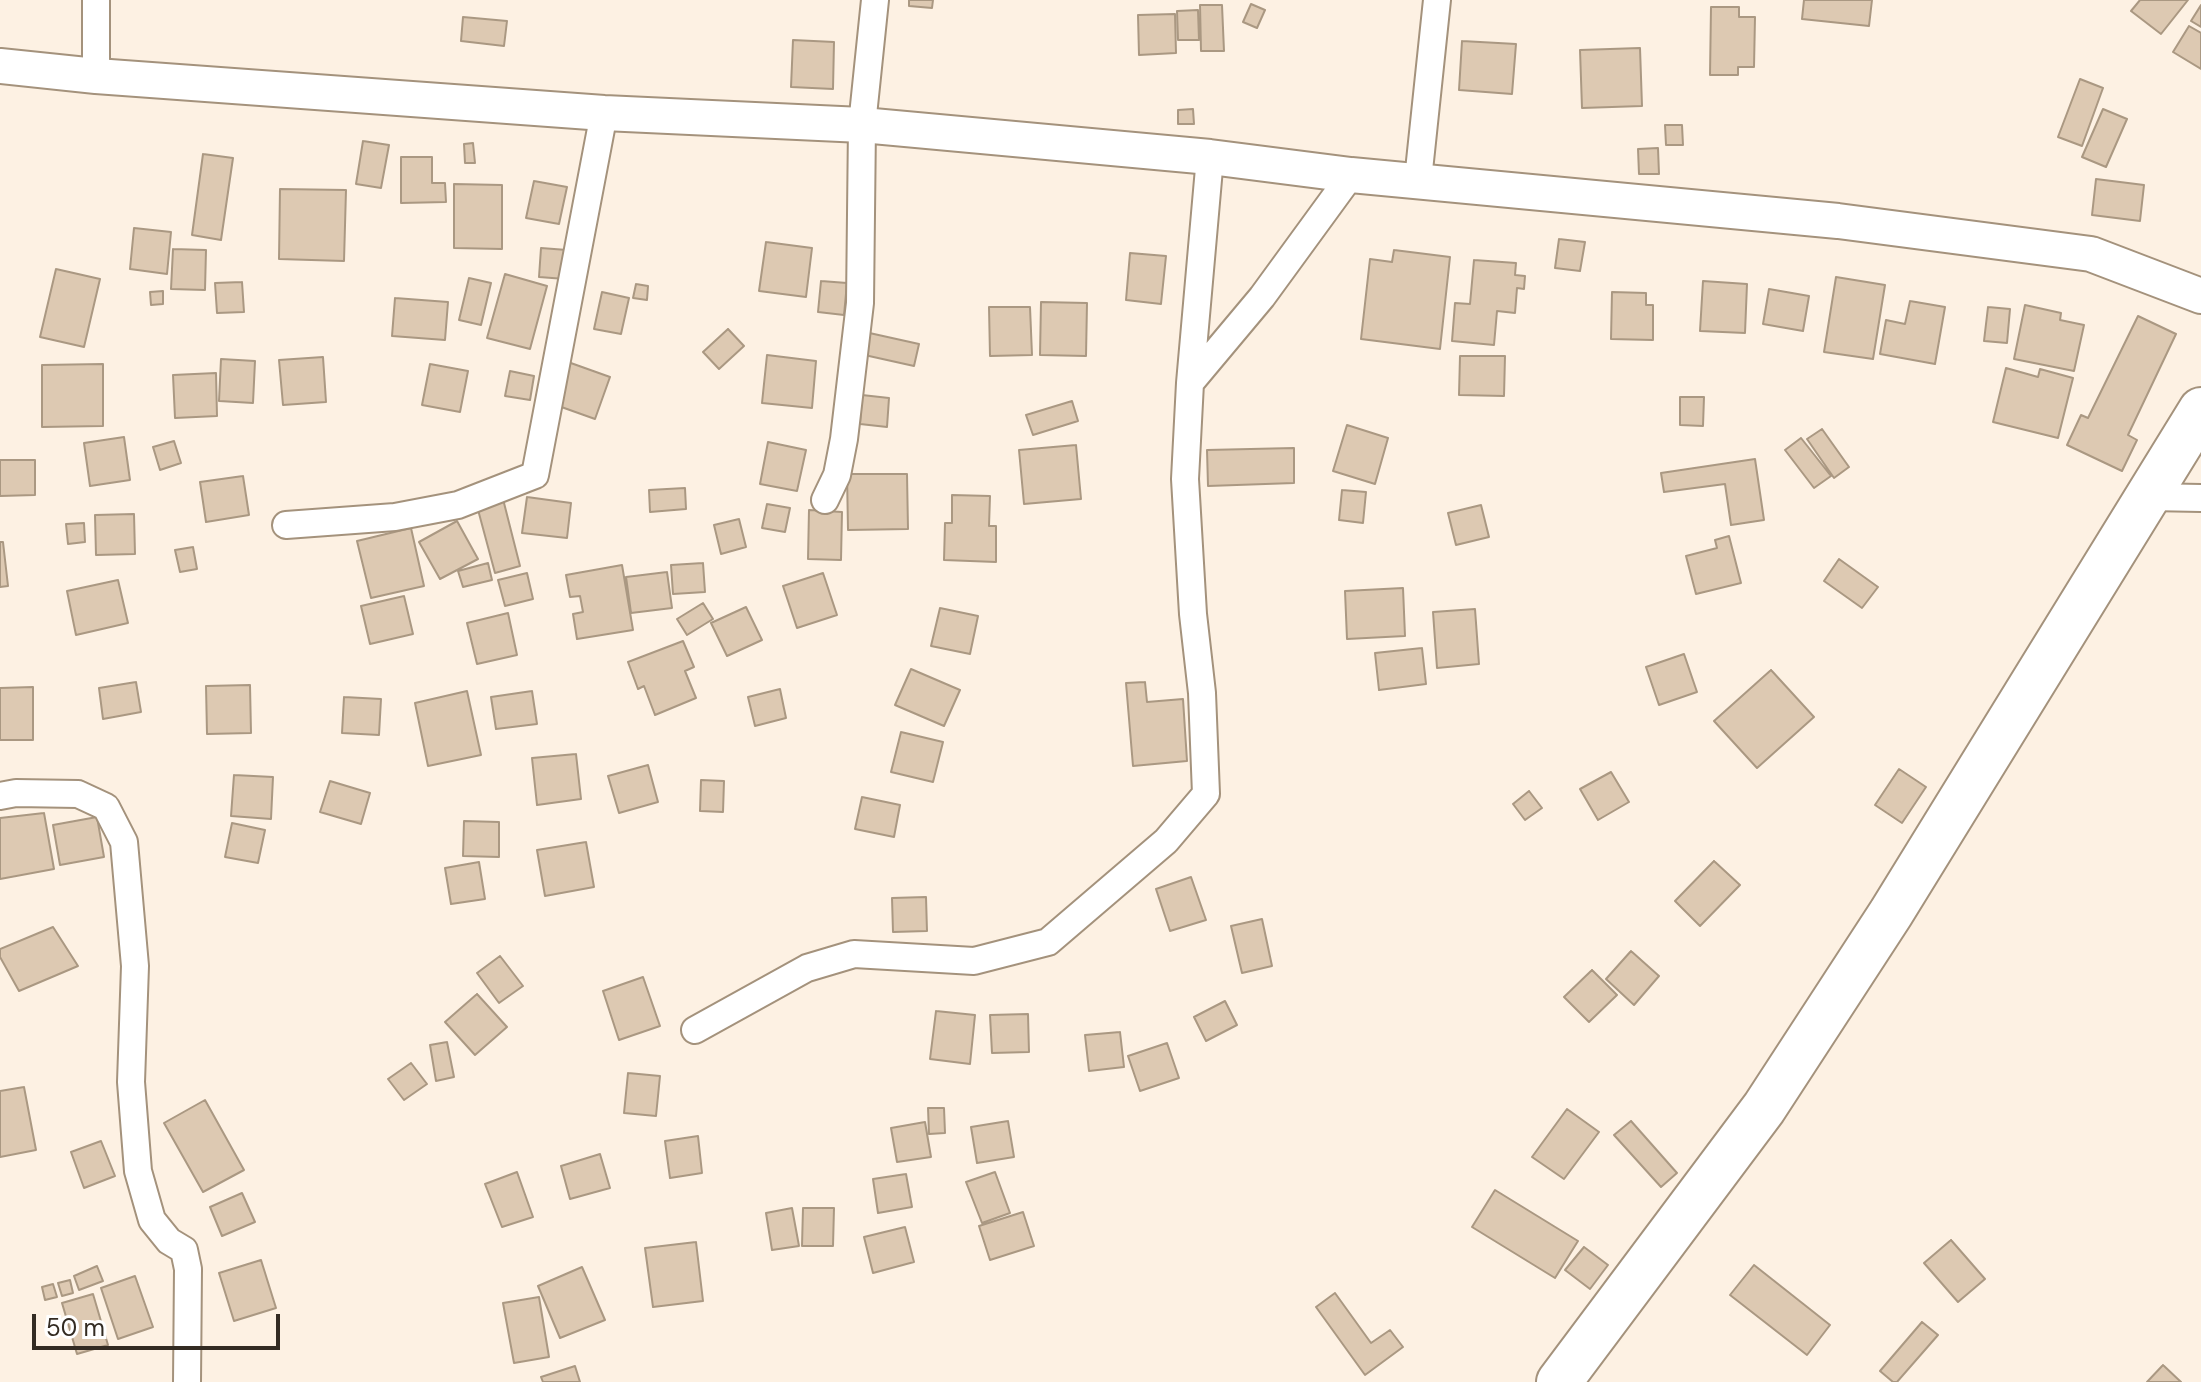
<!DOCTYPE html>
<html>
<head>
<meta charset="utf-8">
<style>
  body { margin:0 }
  #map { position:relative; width:2201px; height:1382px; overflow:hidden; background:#fdf1e3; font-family:"DM Sans",sans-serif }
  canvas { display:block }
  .scale { position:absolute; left:32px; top:1314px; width:248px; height:36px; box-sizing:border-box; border:4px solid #332b22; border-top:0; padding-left:10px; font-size:24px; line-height:28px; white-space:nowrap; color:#332b22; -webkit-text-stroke:6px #fff; paint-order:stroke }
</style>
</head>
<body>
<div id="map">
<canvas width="2201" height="1382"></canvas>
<div class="scale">50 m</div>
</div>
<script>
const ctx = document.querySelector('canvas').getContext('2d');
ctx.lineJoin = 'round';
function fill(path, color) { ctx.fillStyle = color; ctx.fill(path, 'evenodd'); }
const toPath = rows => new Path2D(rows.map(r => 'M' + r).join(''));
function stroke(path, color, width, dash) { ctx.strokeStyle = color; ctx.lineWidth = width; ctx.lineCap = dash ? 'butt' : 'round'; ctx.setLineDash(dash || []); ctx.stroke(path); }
const building = toPath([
  [909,0,933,0,932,8,909,6,909,0],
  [1804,0,1872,0,1869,26,1802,19,1804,0],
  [2140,0,2188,0,2161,34,2131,11,2140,0],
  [1251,4,1265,10,1257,28,1243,22,1251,4],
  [1200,5,1222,5,1224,51,1201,51,1200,5],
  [2201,5,2201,27,2191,21,2201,5],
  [1711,7,1739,7,1739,17,1755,17,1754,67,1738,67,1738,75,1710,75,1711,7],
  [1198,10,1199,40,1178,40,1177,11,1198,10],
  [1175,14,1176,53,1139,55,1138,15,1175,14],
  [463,17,507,21,504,46,461,41,463,17],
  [2189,26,2201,33,2201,69,2173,52,2189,26],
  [793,40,834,42,833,89,791,87,793,40],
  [1462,41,1516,44,1512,94,1459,90,1462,41],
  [1640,48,1642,106,1582,108,1580,50,1640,48],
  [2080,79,2103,88,2082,146,2058,137,2080,79],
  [1193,109,1194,124,1178,124,1178,110,1193,109],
  [2103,109,2127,119,2106,167,2082,157,2103,109],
  [1665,125,1682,125,1683,145,1666,145,1665,125],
  [363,141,389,145,381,188,356,184,363,141],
  [473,143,475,163,465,163,464,144,473,143],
  [1658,148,1659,174,1639,174,1638,149,1658,148],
  [203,154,233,158,221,240,192,235,203,154],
  [401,157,432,157,432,183,445,183,446,202,401,203,401,157],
  [2096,179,2144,185,2140,221,2092,215,2096,179],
  [534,181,567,187,559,224,526,218,534,181],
  [454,184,502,185,502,249,454,248,454,184],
  [280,189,346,190,344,261,279,259,280,189],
  [134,228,171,232,167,274,130,269,134,228],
  [1559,239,1585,242,1580,271,1555,268,1559,239],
  [766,242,812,248,806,297,759,291,766,242],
  [541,248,567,250,565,279,539,277,541,248],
  [173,249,206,250,205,290,171,289,173,249],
  [1394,250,1450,257,1440,349,1361,339,1370,259,1392,262,1394,250],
  [1130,253,1166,256,1161,304,1126,300,1130,253],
  [1474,260,1516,263,1515,275,1525,276,1524,289,1517,288,1515,313,1497,311,1494,345,1452,341,1455,303,1470,304,1474,260],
  [56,269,100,279,84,347,40,337,56,269],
  [505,274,547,286,530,349,487,338,505,274],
  [1836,277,1885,285,1873,359,1824,352,1836,277],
  [469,278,491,283,481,325,459,320,469,278],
  [821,281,847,283,844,315,818,312,821,281],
  [1703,281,1747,284,1745,333,1700,331,1703,281],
  [242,282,244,312,217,313,215,283,242,282],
  [636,284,648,286,647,300,633,298,636,284],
  [1769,289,1809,296,1803,331,1763,324,1769,289],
  [163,291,163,304,151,305,150,292,163,291],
  [602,292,629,298,621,334,594,329,602,292],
  [1612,292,1646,293,1646,305,1653,305,1653,340,1611,339,1612,292],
  [395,298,448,302,445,340,392,336,395,298],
  [1910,301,1945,307,1935,364,1880,354,1886,320,1905,324,1910,301],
  [1041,302,1087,303,1086,356,1040,355,1041,302],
  [2025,305,2061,313,2060,320,2084,325,2074,371,2014,359,2025,305],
  [989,307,1030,307,1032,355,990,356,989,307],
  [1988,307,2010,309,2007,343,1984,341,1988,307],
  [2138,316,2176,334,2128,435,2137,440,2122,471,2067,445,2081,415,2088,418,2138,316],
  [728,329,744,346,719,369,703,352,728,329],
  [865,332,919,344,914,366,860,354,865,332],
  [767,355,816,361,812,408,762,403,767,355],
  [1460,356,1505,356,1504,396,1459,395,1460,356],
  [323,357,326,402,283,405,279,360,323,357],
  [221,359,255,361,253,403,219,401,221,359],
  [568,362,610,377,595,419,553,404,568,362],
  [103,364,103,426,42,427,42,365,103,364],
  [430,364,468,371,460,412,422,405,430,364],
  [2006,368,2038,377,2040,369,2073,378,2058,438,1993,422,2006,368],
  [510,371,534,376,530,400,505,396,510,371],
  [216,373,217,416,175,418,173,375,216,373],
  [862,395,889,398,887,427,860,424,862,395],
  [1680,397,1704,397,1703,426,1680,425,1680,397],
  [1072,401,1078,421,1033,435,1026,415,1072,401],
  [1347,425,1388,438,1375,484,1333,471,1347,425],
  [1822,429,1849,467,1834,478,1807,439,1822,429],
  [124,437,130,480,90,486,84,443,124,437],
  [1801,438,1831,476,1814,488,1785,450,1801,438],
  [174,441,181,463,160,470,153,447,174,441],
  [768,442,806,450,797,491,760,484,768,442],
  [1076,445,1081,499,1024,504,1019,450,1076,445],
  [1294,448,1294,483,1208,486,1207,450,1294,448],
  [1755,459,1764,520,1731,525,1725,484,1664,492,1661,473,1755,459],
  [0,460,35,460,35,495,0,496,0,460],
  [847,474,907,474,908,529,848,530,847,474],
  [243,476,249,515,206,522,200,482,243,476],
  [685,488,686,509,650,512,649,490,685,488],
  [1342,490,1366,492,1363,523,1339,520,1342,490],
  [952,495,990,496,989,526,996,526,996,562,944,560,945,523,952,523,952,495],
  [527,497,571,503,567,538,522,533,527,497],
  [503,499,520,566,495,573,477,506,503,499],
  [767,504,790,508,785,532,762,528,767,504],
  [1481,505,1489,537,1456,545,1448,513,1481,505],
  [809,510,842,512,841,560,808,559,809,510],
  [134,514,135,554,96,555,95,515,134,514],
  [739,519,746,547,721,554,714,525,739,519],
  [457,521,478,559,440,579,419,542,457,521],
  [84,523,85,542,68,544,66,524,84,523],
  [411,528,424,586,371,598,357,541,411,528],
  [1729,536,1741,583,1696,594,1686,556,1717,548,1715,540,1729,536],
  [0,542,3,542,8,586,0,587,0,542],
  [193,547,197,569,180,572,175,550,193,547],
  [1839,559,1878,587,1862,608,1824,581,1839,559],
  [488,563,492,580,463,587,458,571,488,563],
  [703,563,705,592,673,594,671,565,703,563],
  [622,565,633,630,577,639,573,614,583,612,580,596,570,597,566,575,622,565],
  [667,572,672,608,631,613,626,577,667,572],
  [527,573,533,599,505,606,498,580,527,573],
  [823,573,837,615,797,628,783,586,823,573],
  [118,580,128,623,76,635,67,591,118,580],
  [1403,588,1405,636,1347,639,1345,591,1403,588],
  [404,596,413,634,370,644,361,606,404,596],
  [703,603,713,619,687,635,677,619,703,603],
  [746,607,762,640,727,656,711,623,746,607],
  [940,608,978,616,970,654,931,646,940,608],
  [1475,609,1479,664,1437,668,1433,612,1475,609],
  [508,613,517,655,477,664,467,623,508,613],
  [683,641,694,667,685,671,696,698,655,715,644,686,638,689,628,662,683,641],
  [1422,648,1426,684,1379,690,1375,653,1422,648],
  [1684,654,1697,692,1659,705,1646,667,1684,654],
  [911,669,960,690,944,726,895,705,911,669],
  [1771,670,1814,717,1757,768,1714,721,1771,670],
  [136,682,141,712,103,719,99,688,136,682],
  [1145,682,1147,702,1183,699,1187,761,1133,766,1126,683,1145,682],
  [250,685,251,733,207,734,206,686,250,685],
  [33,687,33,740,0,740,0,688,33,687],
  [780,689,786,718,755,726,748,697,780,689],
  [467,691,481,755,428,766,415,703,467,691],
  [532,691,537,724,496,729,491,697,532,691],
  [344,697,381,699,379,735,342,733,344,697],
  [901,732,943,742,933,782,891,772,901,732],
  [576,754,581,799,537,805,532,758,576,754],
  [648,765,658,802,619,813,608,776,648,765],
  [1899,769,1926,787,1902,823,1875,805,1899,769],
  [1611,772,1629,802,1598,820,1580,789,1611,772],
  [234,775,273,777,271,819,231,816,234,775],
  [701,780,724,781,723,812,700,811,701,780],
  [330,781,370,793,361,824,320,812,330,781],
  [1529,791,1542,808,1525,820,1513,804,1529,791],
  [862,797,900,805,894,837,855,829,862,797],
  [44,813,54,869,0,879,0,818,44,813],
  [97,817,104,857,60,865,53,825,97,817],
  [464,821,499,822,499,857,463,856,464,821],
  [232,823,265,830,258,863,225,857,232,823],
  [586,842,594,887,545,896,537,850,586,842],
  [1714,861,1740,885,1700,926,1675,901,1714,861],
  [479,862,485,899,451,904,445,868,479,862],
  [1191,877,1206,920,1170,931,1156,889,1191,877],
  [926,897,927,931,893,932,892,898,926,897],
  [1262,919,1272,966,1242,973,1231,926,1262,919],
  [53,927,78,966,19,991,0,957,0,949,53,927],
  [1631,951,1659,976,1634,1005,1606,979,1631,951],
  [500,956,523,986,499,1003,477,973,500,956],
  [1592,970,1617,995,1589,1022,1564,997,1592,970],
  [643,977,660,1026,619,1040,603,991,643,977],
  [477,994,507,1027,475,1055,445,1022,477,994],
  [1225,1001,1237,1025,1206,1041,1194,1017,1225,1001],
  [936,1011,975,1015,970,1064,930,1059,936,1011],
  [1028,1014,1029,1052,992,1053,990,1015,1028,1014],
  [1120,1032,1124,1067,1089,1071,1085,1035,1120,1032],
  [447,1042,454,1077,436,1081,430,1045,447,1042],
  [1167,1043,1179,1078,1140,1091,1128,1056,1167,1043],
  [411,1063,427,1084,404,1100,388,1079,411,1063],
  [628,1073,660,1076,656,1116,624,1113,628,1073],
  [24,1087,36,1150,0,1157,0,1091,24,1087],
  [205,1100,244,1170,203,1192,164,1123,205,1100],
  [928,1108,944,1108,945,1133,929,1134,928,1108],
  [1567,1109,1599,1132,1564,1179,1532,1157,1567,1109],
  [1008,1121,1014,1157,977,1163,971,1127,1008,1121],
  [1631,1121,1677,1173,1661,1187,1614,1135,1631,1121],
  [925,1122,931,1157,897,1162,891,1128,925,1122],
  [698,1136,702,1173,670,1178,665,1141,698,1136],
  [101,1141,115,1176,84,1188,71,1152,101,1141],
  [600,1154,610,1188,570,1199,561,1166,600,1154],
  [517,1172,533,1217,502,1227,485,1184,517,1172],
  [995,1172,1010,1213,982,1223,966,1182,995,1172],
  [906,1174,912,1207,878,1213,873,1179,906,1174],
  [1495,1190,1578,1241,1555,1278,1472,1227,1495,1190],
  [242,1193,255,1222,222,1236,210,1207,242,1193],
  [792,1208,799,1246,772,1250,766,1213,792,1208],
  [803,1208,834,1208,833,1246,802,1246,803,1208],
  [1023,1212,1034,1246,990,1260,979,1226,1023,1212],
  [905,1227,914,1262,873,1273,864,1237,905,1227],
  [1951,1240,1985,1279,1958,1302,1924,1263,1951,1240],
  [696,1242,703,1301,653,1307,645,1248,696,1242],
  [1584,1247,1608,1265,1590,1289,1565,1270,1584,1247],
  [261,1260,276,1308,234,1321,219,1273,261,1260],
  [1754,1265,1830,1325,1807,1355,1730,1295,1754,1265],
  [97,1266,103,1281,79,1290,74,1276,97,1266],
  [582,1267,605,1320,560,1338,538,1286,582,1267],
  [135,1276,153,1327,118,1339,101,1288,135,1276],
  [70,1280,73,1293,62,1296,58,1283,70,1280],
  [53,1284,57,1297,45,1300,42,1287,53,1284],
  [1335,1293,1371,1343,1390,1330,1403,1347,1365,1375,1316,1307,1335,1293],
  [93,1294,108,1345,77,1354,62,1303,93,1294],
  [539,1297,549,1357,514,1363,503,1303,539,1297],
  [1922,1322,1938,1335,1897,1382,1893,1382,1880,1371,1922,1322],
  [2163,1365,2181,1382,2147,1382,2163,1365],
  [575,1366,580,1382,543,1382,541,1377,575,1366]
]);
const minor = toPath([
  [96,0,96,76],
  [1210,157,1190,383,1262,297,1351,175],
  [1418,180,1437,0],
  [2149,497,2201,498],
  [825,500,837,475,844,439,860,303,862,125,875,0],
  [286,525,395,517,458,505,535,475,604,113],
  [0,796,16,793,78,794,106,807,124,842,135,966,131,1082,138,1171,152,1220,169,1241,184,1250,188,1269,187,1382],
  [695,1030,807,968,854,954,974,961,1048,942,1166,841,1206,794,1202,693,1193,614,1185,479,1190,383]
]);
const tertiary = toPath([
  [0,66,96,76,604,113,862,125,1210,157,1351,175,1838,221,2091,254,2201,296]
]);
const trunk = toPath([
  [1559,1382,1764,1108,1891,913,2201,410]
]);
fill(building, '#ddc9b2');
stroke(building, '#aa9882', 2);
stroke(minor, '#a4927c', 30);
stroke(tertiary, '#a4927c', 38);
stroke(trunk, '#a4927c', 48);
stroke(minor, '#fff', 26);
stroke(tertiary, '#fff', 34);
stroke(trunk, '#fff', 44);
</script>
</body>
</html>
